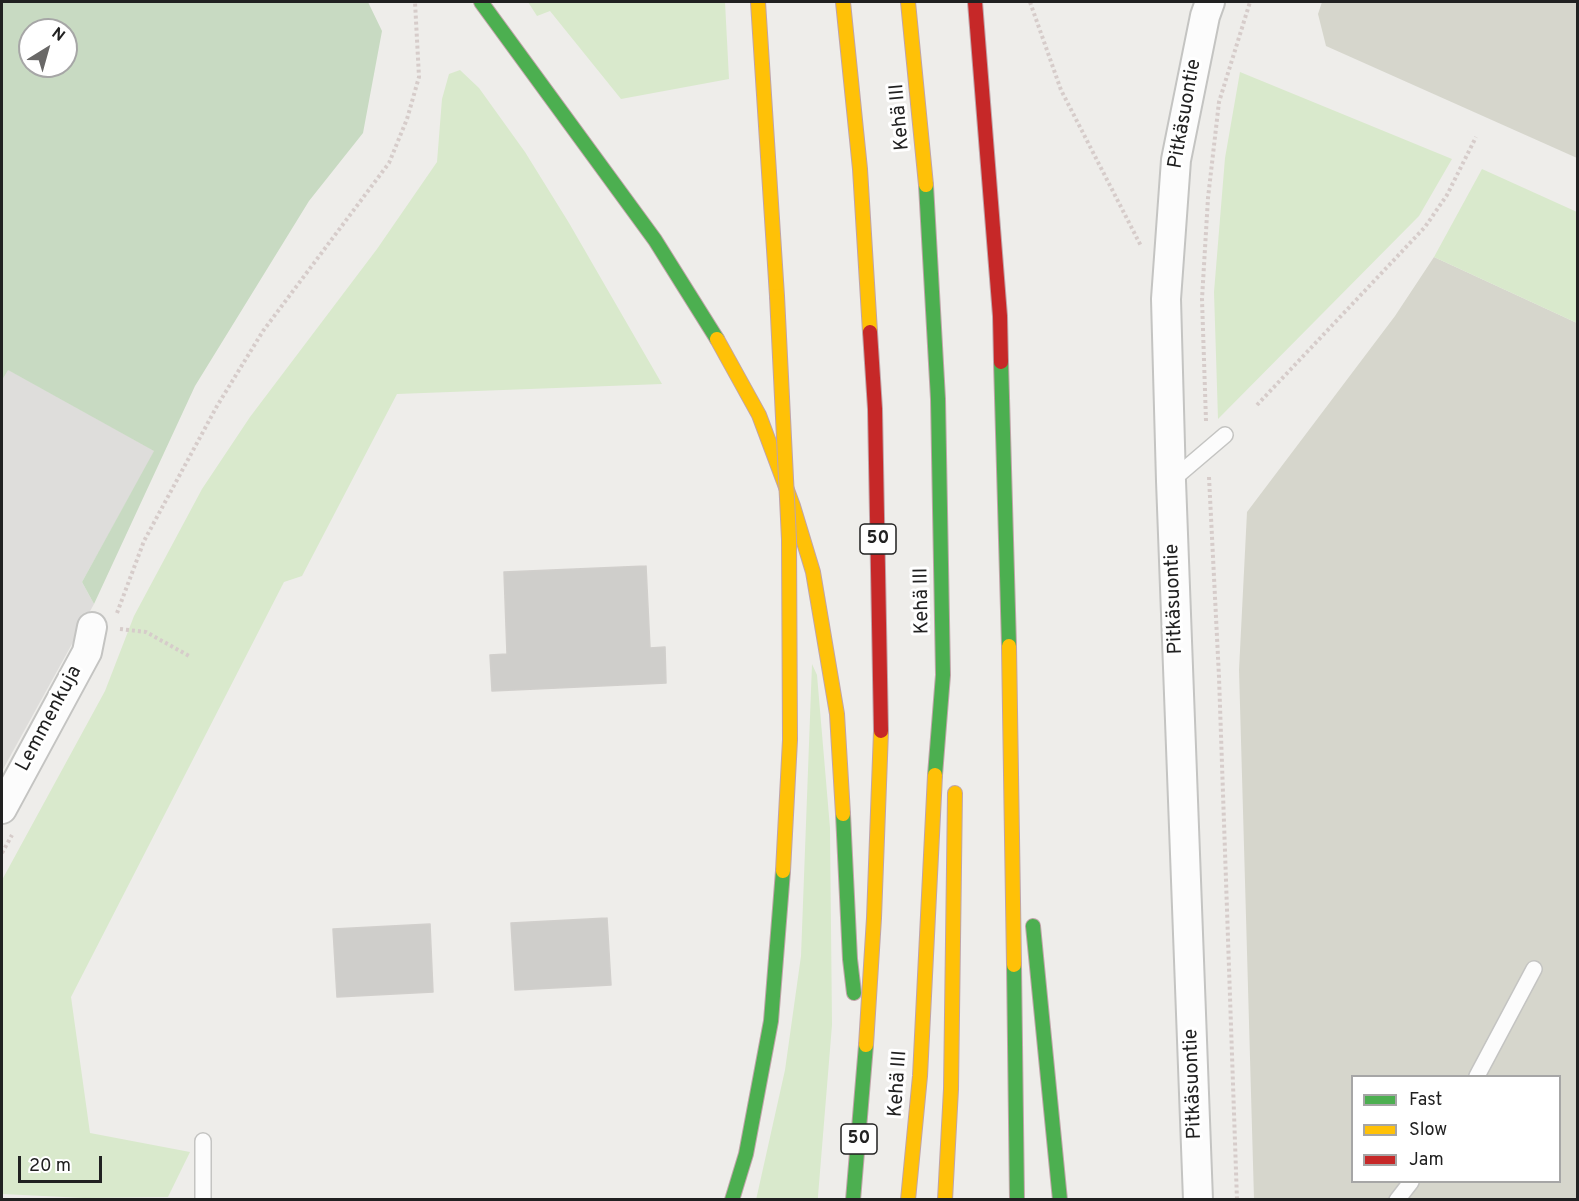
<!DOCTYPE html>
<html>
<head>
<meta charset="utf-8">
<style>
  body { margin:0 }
  #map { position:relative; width:1579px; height:1201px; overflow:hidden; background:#eeedea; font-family:Overpass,sans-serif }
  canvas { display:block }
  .frame { position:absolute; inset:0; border:3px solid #212121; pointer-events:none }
  .legend { position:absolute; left:1351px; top:1075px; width:210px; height:108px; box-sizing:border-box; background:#fff; border:2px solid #a6a6a6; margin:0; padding:8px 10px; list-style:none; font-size:18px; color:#212121 }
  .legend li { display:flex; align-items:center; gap:12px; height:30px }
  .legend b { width:30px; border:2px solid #a6a6a6 }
  .north { position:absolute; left:18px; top:18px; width:60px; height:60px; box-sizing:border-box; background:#fff; border:2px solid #a6a6a6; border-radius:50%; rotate:37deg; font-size:16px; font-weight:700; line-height:24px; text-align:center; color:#212121 }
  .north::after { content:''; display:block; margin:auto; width:21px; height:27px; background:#696867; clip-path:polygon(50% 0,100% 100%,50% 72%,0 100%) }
  .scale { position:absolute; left:18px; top:1156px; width:84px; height:27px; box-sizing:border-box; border:3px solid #212121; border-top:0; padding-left:8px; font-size:18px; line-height:21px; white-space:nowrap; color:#212121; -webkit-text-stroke:4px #fff; paint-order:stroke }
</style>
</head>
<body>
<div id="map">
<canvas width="1579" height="1201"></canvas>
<div class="frame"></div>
<ul class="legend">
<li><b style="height:8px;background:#4caf50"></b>Fast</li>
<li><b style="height:8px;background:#ffc107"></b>Slow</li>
<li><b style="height:8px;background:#c62828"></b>Jam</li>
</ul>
<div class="north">N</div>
<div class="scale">20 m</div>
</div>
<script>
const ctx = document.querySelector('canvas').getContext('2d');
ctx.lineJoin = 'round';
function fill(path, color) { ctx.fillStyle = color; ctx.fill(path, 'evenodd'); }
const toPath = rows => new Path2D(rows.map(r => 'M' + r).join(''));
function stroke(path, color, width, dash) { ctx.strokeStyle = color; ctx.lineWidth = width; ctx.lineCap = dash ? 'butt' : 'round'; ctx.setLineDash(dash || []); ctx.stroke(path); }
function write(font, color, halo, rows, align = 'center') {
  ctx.font = font + ' Overpass,sans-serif'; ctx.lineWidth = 6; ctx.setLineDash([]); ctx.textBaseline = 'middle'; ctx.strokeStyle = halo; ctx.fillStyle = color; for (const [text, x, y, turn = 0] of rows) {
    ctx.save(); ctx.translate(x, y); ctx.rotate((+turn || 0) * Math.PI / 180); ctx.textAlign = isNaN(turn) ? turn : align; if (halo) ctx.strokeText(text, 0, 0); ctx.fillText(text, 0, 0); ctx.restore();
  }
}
const residential = toPath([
  [7,369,155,451,82,582,94,604,2,771,2,380]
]);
const construction = toPath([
  [1322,2,1577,2,1577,158,1326,46,1318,14],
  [1434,257,1577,323,1577,1199,1254,1199,1239,670,1247,512,1395,316],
  [1352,1076,1560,1076,1560,1182,1352,1182]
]);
const grass = toPath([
  [528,2,725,2,729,79,621,99,550,11,537,16],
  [460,70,479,88,525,152,569,223,662,384,397,394,302,576,284,582,71,997,90,1133,190,1152,168,1197,84,1198,2,1194,2,880,105,691,134,616,202,489,250,417,377,249,437,162,442,99,449,74],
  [1240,72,1452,159,1419,216,1218,419,1214,292,1225,158],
  [1482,169,1577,212,1577,323,1434,257],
  [812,664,817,675,830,828,832,1025,818,1196,818,1199,756,1200,785,1070,801,956]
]);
const forest = toPath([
  [2,2,368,2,382,31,363,133,309,201,195,386,94,604,82,582,154,451,8,370,2,380],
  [30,30,66,30,66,66,30,66]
]);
const building = toPath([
  [646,566,650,648,665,647,666,683,492,691,490,655,507,654,504,572,646,566],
  [607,918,611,985,515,990,511,923,607,918],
  [430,924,433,992,337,997,333,929,430,924]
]);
const path = toPath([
  [1030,2,1061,90,1141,246],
  [1257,405,1425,227,1447,195,1476,137],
  [1206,421,1202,299,1208,198,1219,102,1250,2],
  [1209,477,1219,677,1237,1200],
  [117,613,144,541,217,406,263,331,389,163,407,119,419,77,415,2],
  [120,629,146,632,191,657],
  [2,853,12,835]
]);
const lane = toPath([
  [1171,481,1225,435],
  [1477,1076,1534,969],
  [203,1200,203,1141],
  [1397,1200,1411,1182]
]);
const street = toPath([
  [2,809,87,652,92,627],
  [1198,1200,1171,481,1166,299,1176,160,1205,16,1210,2]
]);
const fast = toPath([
  [481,2,655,240,717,339],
  [926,185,938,399,943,675,935,775],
  [1001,362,1009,646],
  [843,814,850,959,854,993],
  [1033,926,1060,1200],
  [1014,965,1017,1200],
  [732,1200,746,1154,771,1021,783,871],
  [853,1200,866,1045]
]);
const slow = toPath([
  [758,2,777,296],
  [843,2,860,169,870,332],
  [908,2,926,185],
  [717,339,759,415,793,506,813,572,837,714,843,814],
  [1009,646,1014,965],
  [783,871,790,740],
  [866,1045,874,918,881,731],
  [908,1200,920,1076,935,775],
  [945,1200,951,1089,955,793]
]);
const jam = toPath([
  [975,2,1000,316,1001,362],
  [870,332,875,409,881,731]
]);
const slowBridge = toPath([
  [777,296,789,539,790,740]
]);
const shields = [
  [878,539,36],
  [859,1139,36]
];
const shieldNames = [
  ["50",878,539],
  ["50",859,1139]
];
const streetNames = [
  ["Pitkäsuontie",1186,114,-80],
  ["Kehä III",901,117,-95],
  ["Pitkäsuontie",1175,599,-92],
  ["Kehä III",923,601,-91],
  ["Lemmenkuja",50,719,-62],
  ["Kehä III",899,1084,-86],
  ["Pitkäsuontie",1194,1084,-92]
];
fill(residential, '#dedddb');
fill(construction, '#d6d6cc');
fill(grass, '#d9e9cc');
fill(forest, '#c8dac2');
fill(building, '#cfcecb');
stroke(building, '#d1cfcc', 1.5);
stroke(lane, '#c4c4c2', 18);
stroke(street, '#c4c4c2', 32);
stroke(fast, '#c0a4a9', 16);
stroke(slow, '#c0a4a9', 16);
stroke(jam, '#c0a4a9', 16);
stroke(path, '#d6ccca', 4, [3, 3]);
stroke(lane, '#fcfcfc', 15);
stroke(street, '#fcfcfc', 28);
stroke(fast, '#4caf50', 14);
stroke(slow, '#ffc107', 14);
stroke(jam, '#c62828', 14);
stroke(slowBridge, '#c0a4a9', 16, []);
stroke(slowBridge, '#ffc107', 14);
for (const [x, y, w] of shields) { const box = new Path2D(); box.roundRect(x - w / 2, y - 15, w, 30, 4.5); ctx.fillStyle = '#fff'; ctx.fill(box); stroke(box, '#212121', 1.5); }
write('bold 18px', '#212121', null, shieldNames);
write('20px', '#212121', '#fff', streetNames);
</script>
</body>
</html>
